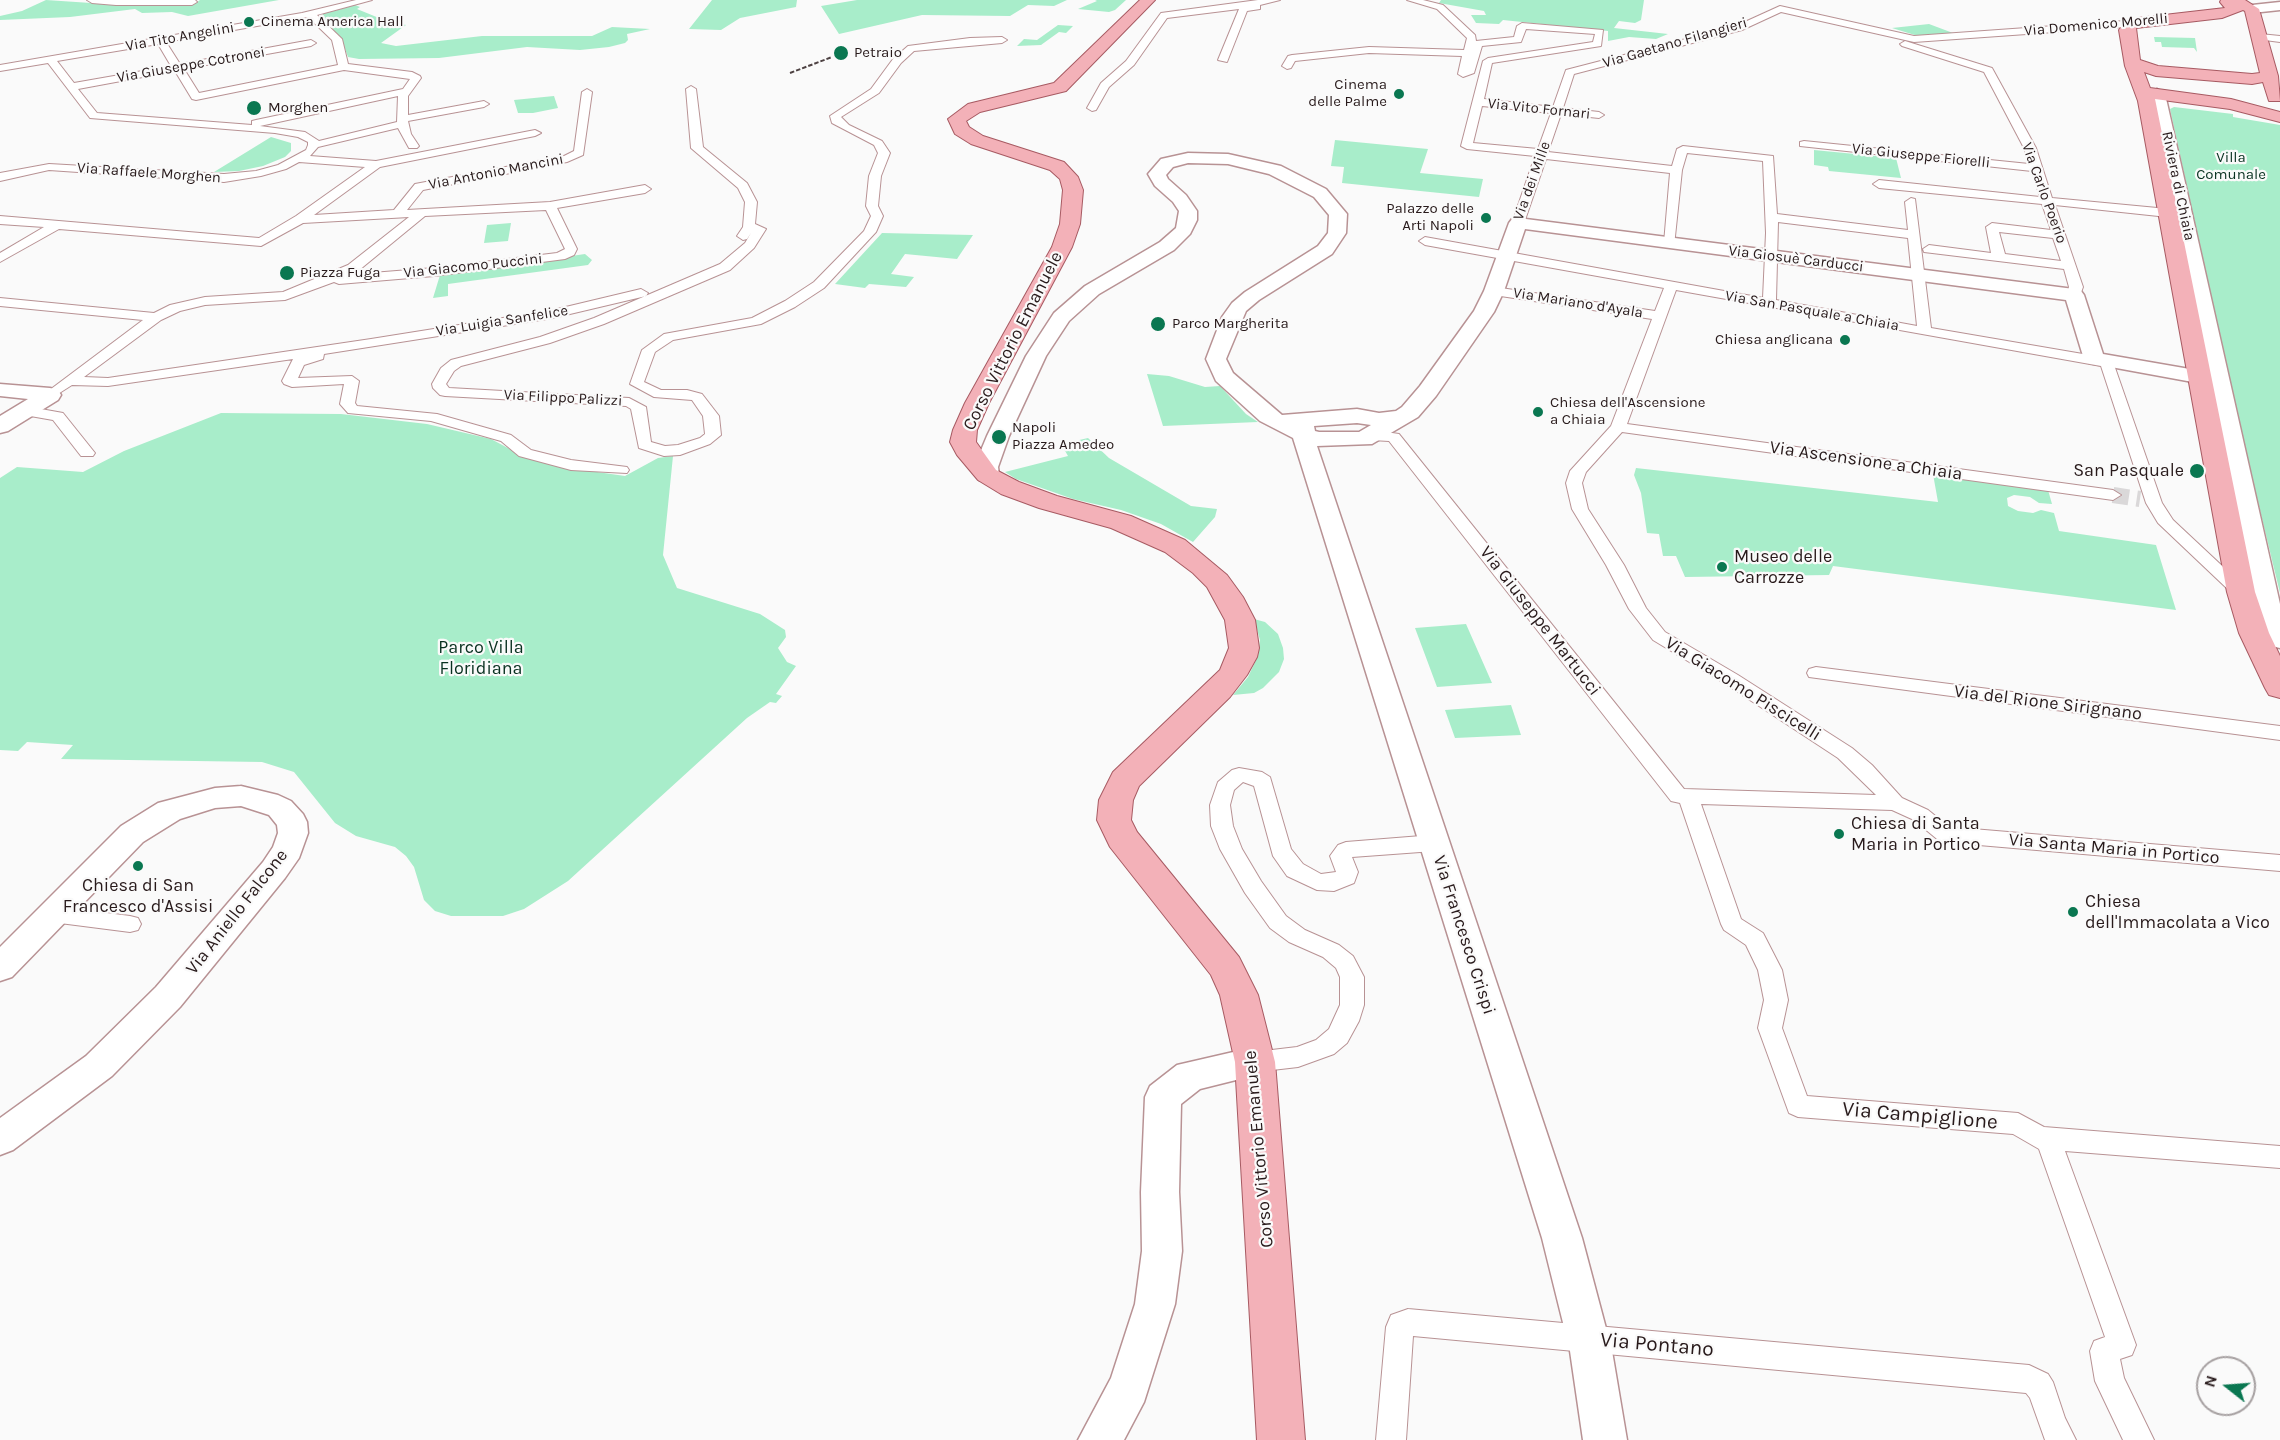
<!DOCTYPE html>
<html>
<head>
<meta charset="utf-8">
<style>
  body { margin:0 }
  #map { position:relative; width:2280px; height:1440px; overflow:hidden; background:#fafafa; font-family:Karla,sans-serif }
  canvas { display:block }
  .north { position:absolute; left:2196px; top:1356px; width:60px; height:60px; box-sizing:border-box; background:#fafafa; border:2px solid #a6a0a1; border-radius:50%; rotate:287deg; font-size:16px; font-weight:700; line-height:24px; text-align:center; color:#281a1b }
  .north::after { content:''; display:block; margin:auto; width:21px; height:27px; background:#0a7751; clip-path:polygon(50% 0,100% 100%,50% 72%,0 100%) }
</style>
</head>
<body>
<div id="map">
<canvas width="2280" height="1440"></canvas>
<div class="north">N</div>
</div>
<script>
const ctx = document.querySelector('canvas').getContext('2d');
ctx.lineJoin = 'round';
function fill(path, color) { ctx.fillStyle = color; ctx.fill(path, 'evenodd'); }
const toPath = rows => new Path2D(rows.map(r => 'M' + r).join(''));
function stroke(path, color, width, dash) { ctx.strokeStyle = color; ctx.lineWidth = width; ctx.lineCap = dash ? 'butt' : 'round'; ctx.setLineDash(dash || []); ctx.stroke(path); }
function write(font, color, halo, rows, align = 'center') {
  ctx.font = font + ' Karla,sans-serif'; ctx.lineWidth = 4.5; ctx.setLineDash([]); ctx.textBaseline = 'middle'; ctx.strokeStyle = halo; ctx.fillStyle = color; for (const [text, x, y, turn = 0] of rows) {
    ctx.save(); ctx.translate(x, y); ctx.rotate((+turn || 0) * Math.PI / 180); ctx.textAlign = isNaN(turn) ? turn : align; if (halo) ctx.strokeText(text, 0, 0); ctx.fillText(text, 0, 0); ctx.restore();
  }
}
const green = toPath([
  [46,0,121,5,193,5,200,0,279,0,188,16,172,12,142,13,135,9,70,17,0,20,0,16,22,11],
  [712,0,797,0,796,7,740,18,721,30,689,29],
  [857,0,1067,0,1054,6,1028,5,1010,16,922,15,839,34,821,6],
  [1095,0,1126,0,1115,10,1109,12,1078,9,1097,1],
  [1441,0,1644,0,1641,20,1635,23,1619,21,1614,28,1668,34,1656,39,1629,37,1608,41,1608,31,1503,20,1499,24,1476,23,1471,15,1486,15,1484,11,1439,3],
  [355,5,360,7,357,9,379,18,406,25,381,43,396,46,482,36,592,36,612,27,650,29,627,34,628,40,625,43,609,47,580,50,527,47,439,58,359,59,348,57,342,41,321,20,323,14],
  [1929,24,1953,33,1918,36,1892,28],
  [1058,25,1073,26,1066,33,1059,32,1041,45,1017,46,1024,39,1037,40],
  [2154,37,2195,38,2197,52,2194,48,2162,47,2161,42,2155,42],
  [554,96,558,108,533,113,518,113,514,100],
  [2174,107,2233,114,2233,117,2280,125,2280,593,2241,432,2170,109],
  [271,137,291,143,291,151,285,157,263,166,239,171,214,172],
  [1335,140,1428,149,1420,173,1483,179,1479,197,1342,183,1344,167,1331,166],
  [1814,150,1896,158,1901,178,1829,171,1828,167,1814,165],
  [511,223,508,241,484,243,487,225],
  [882,233,973,235,957,259,905,254,891,274,914,277,906,287,869,284,865,288,835,284],
  [585,254,592,260,588,265,448,284,448,296,433,298,440,275],
  [1147,374,1169,376,1205,387,1220,386,1246,414,1258,422,1163,426],
  [221,413,341,414,427,424,491,439,521,455,583,470,625,476,658,458,673,456,663,555,677,588,760,614,785,630,786,637,778,648,787,662,796,666,776,694,782,696,776,703,770,702,747,718,568,881,524,909,503,916,451,916,435,911,424,900,414,867,406,856,395,847,356,836,335,823,294,772,262,762,61,759,73,745,27,742,18,751,0,750,0,478,17,467,83,472,124,451],
  [1088,438,1109,458,1191,506,1217,509,1215,517,1193,542,1161,524,1121,510,1073,499,1016,479,1005,472,1068,456,1064,449,1078,445,1075,441],
  [1636,468,1938,502,1933,474,2048,490,2052,504,2039,503,2030,497,2014,495,2007,498,2008,506,2018,511,2033,513,2041,510,2054,513,2059,531,2156,545,2176,610,1833,566,1829,575,1685,577,1676,556,1663,556,1659,534,1647,533,1641,493,1634,475],
  [1254,619,1265,622,1278,634,1283,648,1284,659,1279,672,1263,688,1254,693,1233,695,1248,677,1258,656,1260,640],
  [1466,624,1492,683,1437,687,1415,628],
  [1511,705,1521,735,1455,738,1445,710]
]);
const streetTunnel = toPath([
  [2113,495,2140,499]
]);
const street = toPath([
  [87,0,195,0,197,2,192,5,116,5,92,3,87,0],
  [356,0,372,0,317,15,342,39,348,64,412,72,420,76,421,78,408,96,408,115,484,101,489,104,484,107,408,121,411,134,419,146,417,148,409,148,398,128,318,147,310,156,376,161,535,130,541,133,535,136,380,167,314,215,394,210,415,184,564,156,574,151,582,92,587,89,592,92,583,155,567,162,423,190,407,210,550,202,645,185,651,189,645,193,557,208,577,249,574,255,565,259,434,276,339,284,334,282,285,300,205,305,180,311,161,320,84,377,108,378,371,339,553,310,641,289,648,293,646,296,553,318,324,354,323,359,304,365,298,378,352,376,359,381,355,403,357,406,437,414,511,435,531,450,571,460,627,467,629,470,627,473,571,470,519,456,501,441,431,421,348,413,340,404,344,384,292,387,284,384,282,381,293,359,108,386,72,385,50,399,43,395,143,320,0,306,0,298,154,313,170,305,205,297,283,292,348,265,409,217,303,223,261,246,59,229,0,262,0,253,44,227,0,224,0,216,259,238,296,216,365,167,299,162,286,169,261,176,224,182,49,170,0,181,0,173,49,164,224,174,256,171,278,165,306,150,308,145,308,142,298,137,275,133,90,118,48,63,0,71,0,65,302,13,356,0],
  [308,17,332,40,338,65,199,93,184,69,311,46,316,43,311,40,180,64,166,42,308,17],
  [158,44,171,66,74,83,57,61,158,44],
  [344,70,410,79,403,89,256,120,252,121,252,125,97,113,78,89,175,71,192,99,196,100,344,70],
  [398,96,397,122,319,141,305,132,260,126,398,96],
  [546,210,565,249,557,253,434,268,347,275,358,271,425,216,546,210],
  [1258,0,1280,0,1260,5,1260,9,1247,11,1227,62,1218,60,1239,9,1167,18,1134,65,1109,87,1096,110,1092,111,1087,108,1101,83,1126,61,1161,13,1258,0],
  [1407,0,1423,0,1443,5,1475,35,1476,41,1514,37,1517,26,1522,23,1603,30,1601,46,1492,63,1484,99,1553,107,1566,70,1736,26,1780,6,1914,36,2139,20,2144,23,2139,26,1914,42,1781,12,1742,30,1574,74,1563,108,1599,112,1604,115,1599,118,1561,114,1548,152,1672,166,1677,149,1683,146,1773,156,1777,214,1908,230,1905,202,1911,198,1915,199,1931,328,2112,359,2162,503,2173,520,2250,592,2247,596,2235,596,2158,523,2146,503,2101,366,1676,290,1627,424,2113,490,2121,495,2113,500,1622,432,1586,472,1582,483,1588,509,1624,565,1646,608,1665,632,1738,675,1852,748,1872,765,1902,798,1928,810,1949,827,2280,855,2280,871,1944,842,1937,839,1914,820,1892,810,1701,804,1741,919,1763,933,1782,970,1788,1000,1782,1028,1807,1096,2018,1113,2044,1127,2280,1146,2280,1168,2065,1151,2136,1345,2132,1355,2120,1359,2124,1378,2154,1440,2123,1440,2095,1381,2090,1351,2094,1341,2105,1337,2039,1149,2013,1134,1798,1117,1789,1113,1758,1028,1764,1000,1758,970,1746,945,1724,930,1721,924,1680,803,1671,801,1389,441,1372,440,1364,435,1372,430,1399,434,1684,789,1876,795,1838,758,1724,683,1653,640,1629,609,1606,565,1572,509,1566,483,1570,471,1611,426,1652,319,1494,295,1487,291,1494,287,1655,311,1664,288,1425,245,1419,241,1425,237,1763,298,1766,233,1763,161,1687,153,1682,170,1674,246,1666,246,1664,243,1670,173,1546,159,1524,223,1522,226,1514,226,1512,223,1535,156,1467,149,1461,146,1483,61,1488,58,1593,42,1595,34,1526,29,1521,42,1482,46,1474,73,1463,77,1458,74,1462,56,1369,53,1295,61,1291,68,1287,69,1282,66,1288,56,1292,55,1369,47,1464,50,1467,38,1437,9,1407,0],
  [1482,106,1551,113,1538,149,1473,143,1482,106],
  [1778,222,1908,238,1917,326,1776,300,1778,222],
  [2260,34,2280,36,2280,42,2257,39,2257,35,2260,34],
  [970,38,1002,37,1007,40,1002,43,914,51,901,63,879,93,841,117,849,125,882,141,890,153,881,176,878,206,883,216,876,232,824,288,795,307,761,324,673,340,655,352,644,382,661,390,687,390,702,394,719,416,721,435,710,444,680,455,664,456,639,448,631,409,626,406,445,396,440,395,433,388,432,384,441,368,451,360,540,337,594,318,720,264,745,243,751,233,747,239,743,240,737,236,743,227,745,202,738,188,691,148,686,89,691,86,696,89,703,147,747,183,757,202,755,224,766,229,754,248,730,270,604,324,550,343,461,366,454,371,446,384,449,388,629,398,646,407,651,442,665,446,678,445,700,438,705,434,703,416,692,400,654,397,630,384,642,350,664,334,752,318,785,301,814,282,864,231,871,216,866,206,869,176,878,153,874,145,832,123,830,116,871,89,893,59,908,46,970,38],
  [1905,41,1992,68,2036,148,2052,198,2168,209,2174,213,2168,217,2055,205,2083,287,2079,298,2074,299,2067,295,2069,287,2064,269,1924,252,1923,249,1929,245,1991,253,1986,227,1992,223,2051,230,2042,204,1879,188,1873,184,1879,180,2040,197,2032,171,1800,146,1800,142,1804,141,2029,164,2024,148,1984,72,1902,46,1900,44,1905,41],
  [1999,232,2053,238,2061,261,2005,254,1999,232],
  [24,406,63,413,95,453,93,456,81,456,53,420,19,414,16,411,24,406],
  [1816,667,2280,726,2280,740,1809,677,1807,673,1809,669,1816,667],
  [1239,768,1262,772,1270,777,1291,849,1303,864,1321,874,1336,872,1330,856,1338,845,1346,842,1434,835,1442,838,1445,843,1442,848,1434,851,1352,857,1358,872,1354,883,1334,891,1317,890,1287,876,1273,856,1254,786,1243,782,1234,790,1230,805,1233,826,1242,849,1261,881,1286,916,1305,930,1339,945,1353,956,1364,977,1364,1005,1359,1021,1347,1043,1334,1054,1298,1067,1255,1072,1246,1069,1243,1062,1246,1055,1255,1052,1297,1047,1316,1040,1329,1029,1340,1005,1340,977,1336,968,1323,957,1289,942,1270,928,1245,893,1220,849,1211,826,1210,805,1218,782,1232,770,1239,768],
  [52,906,130,916,138,918,141,924,138,930,130,932,52,922,44,920,41,914,44,908,52,906],
  [1408,1309,2029,1365,2048,1374,2053,1382,2065,1418,2076,1440,2045,1440,2030,1398,2026,1393,1413,1336,1406,1440,1376,1440,1386,1327,1391,1315,1408,1309]
]);
const secondary = toPath([
  [2280,2,2280,10,2252,13,2245,9,2252,5,2280,2],
  [2157,89,2165,94,2280,604,2280,648,2271,646,2258,619,2209,385,2089,363,2083,356,2066,300,1525,229,1504,291,1494,312,1436,396,1418,417,1372,444,1317,446,1582,1238,1612,1351,1627,1440,1583,1440,1570,1351,1542,1238,1293,438,1260,421,1216,381,1206,359,1222,317,1232,303,1245,292,1318,246,1328,233,1329,215,1314,197,1269,174,1228,164,1188,163,1173,167,1166,175,1168,179,1186,195,1197,211,1197,220,1190,234,1174,250,1099,294,1069,321,1046,356,1009,436,998,467,999,475,995,480,987,482,979,480,974,467,987,436,1026,356,1054,313,1085,286,1160,242,1176,228,1179,211,1173,202,1155,186,1148,174,1161,159,1188,153,1228,154,1281,166,1326,189,1347,214,1346,233,1332,254,1259,300,1246,311,1226,359,1233,373,1282,415,1357,409,1379,413,1396,411,1402,407,1420,386,1474,311,1484,291,1509,223,1512,219,1518,218,2074,289,2081,291,2084,295,2103,354,2207,372,2149,94,2157,89],
  [1357,423,1371,425,1359,432,1319,432,1315,431,1314,426,1357,423],
  [0,384,50,388,58,390,61,395,58,400,8,431,0,433,0,416,28,399,0,396,0,384],
  [241,786,278,795,291,801,303,814,307,822,308,833,299,858,285,878,180,1007,112,1076,13,1150,0,1155,0,1118,86,1056,156,987,263,862,273,847,278,833,277,825,269,815,241,806,215,808,180,819,143,842,12,977,0,981,0,947,121,826,158,803,215,788,241,786],
  [1255,1047,1268,1052,1273,1062,1268,1072,1200,1089,1181,1104,1179,1192,1182,1251,1175,1304,1144,1402,1124,1440,1078,1440,1111,1378,1135,1304,1142,1251,1141,1192,1145,1097,1150,1086,1177,1065,1255,1047]
]);
const primary = toPath([
  [1140,0,1155,0,1066,91,980,112,966,121,969,127,983,136,1064,162,1078,177,1083,190,1080,224,1072,247,989,403,977,430,976,442,996,470,1019,482,1057,496,1131,516,1185,540,1227,575,1243,597,1255,620,1259,648,1257,657,1247,675,1230,697,1139,786,1133,800,1131,820,1137,832,1239,957,1258,995,1275,1062,1305,1440,1257,1440,1235,1062,1220,995,1211,975,1110,847,1097,820,1099,800,1113,772,1220,670,1229,648,1225,620,1207,587,1193,573,1165,552,1111,528,1039,508,1001,494,978,480,957,455,950,442,953,430,965,403,1052,247,1060,224,1063,190,1060,179,1050,170,971,144,955,134,948,119,968,104,1054,83,1140,0],
  [2221,0,2245,0,2259,9,2278,76,2280,101,2269,101,2263,82,2252,84,2156,76,2144,72,2150,88,2231,99,2280,112,2280,122,2230,109,2155,99,2255,592,2269,633,2280,656,2280,698,2269,695,2265,688,2239,633,2227,592,2138,101,2125,66,2119,30,2125,22,2138,18,2225,8,2220,2,2221,0],
  [2243,10,2245,11,2260,73,2252,74,2158,66,2140,60,2136,28,2222,18,2243,10]
]);
const rail = toPath([
  [790,73,832,57]
]);
const markers = [
  [249,22,6,"#0a7751"],
  [841,53,8,"#0a7751"],
  [1399,94,6,"#0a7751"],
  [254,108,8,"#0a7751"],
  [1486,218,6,"#0a7751"],
  [287,273,8,"#0a7751"],
  [1158,324,8,"#0a7751"],
  [1845,340,6,"#0a7751"],
  [1538,412,6,"#0a7751"],
  [999,437,8,"#0a7751"],
  [2197,471,8,"#0a7751"],
  [1722,567,6,"#0a7751"],
  [1839,834,6,"#0a7751"],
  [138,866,6,"#0a7751"],
  [2073,912,6,"#0a7751"]
];
const farPoinames = [
  ["Cinema America Hall",261,22],
  ["Petraio",854,53],
  ["Cinema",1387,85,"right"],
  ["delle Palme",1387,102,"right"],
  ["Morghen",268,108],
  ["Palazzo delle",1474,209,"right"],
  ["Arti Napoli",1474,226,"right"],
  ["Piazza Fuga",300,273],
  ["Parco Margherita",1172,324],
  ["Chiesa anglicana",1833,340,"right"],
  ["Chiesa dell'Ascensione",1550,403],
  ["a Chiaia",1550,420],
  ["Napoli",1012,428],
  ["Piazza Amedeo",1012,445]
];
const farStreetnames = [
  ["Via Domenico Morelli",2096,25,-5],
  ["Via Tito Angelini",180,37,-10],
  ["Via Gaetano Filangieri",1675,43,-16],
  ["Via Giuseppe Cotronei",191,65,-10],
  ["Via Vito Fornari",1539,109,6],
  ["Via Giuseppe Fiorelli",1921,156,6],
  ["Via Antonio Mancini",496,172,-11],
  ["Via Raffaele Morghen",149,173,4],
  ["Via dei Mille",1532,181,-70],
  ["Riviera di Chiaia",2178,186,78],
  ["Via Carlo Poerio",2044,193,70],
  ["Via Giosuè Carducci",1796,259,7],
  ["Via Giacomo Puccini",473,266,-6],
  ["Via Mariano d'Ayala",1578,303,9],
  ["Via San Pasquale a Chiaia",1812,311,10],
  ["Via Luigia Sanfelice",502,321,-9],
  ["Via Filippo Palizzi",563,398,3]
];
const farParknames = [
  ["Villa",2231,158],
  ["Comunale",2231,175]
];
const streetNames = [
  ["Corso Vittorio Emanuele",1013,341,-63],
  ["Via Ascensione a Chiaia",1866,461,8],
  ["Via Giuseppe Martucci",1540,621,52],
  ["Via Giacomo Piscicelli",1743,689,32],
  ["Via del Rione Sirignano",2048,703,7],
  ["Via Santa Maria in Portico",2114,849,5],
  ["Via Aniello Falcone",237,912,-52],
  ["Via Francesco Crispi",1464,935,72],
  ["Corso Vittorio Emanuele",1259,1149,-95]
];
const poiNames = [
  ["San Pasquale",2184,471,"right"],
  ["Museo delle",1734,557],
  ["Carrozze",1734,578],
  ["Chiesa di Santa",1851,824],
  ["Maria in Portico",1851,845],
  ["Chiesa di San",138,886,"center"],
  ["Francesco d'Assisi",138,907,"center"],
  ["Chiesa",2085,902],
  ["dell'Immacolata a Vico",2085,923]
];
const parkNames = [
  ["Parco Villa",481,648],
  ["Floridiana",481,669]
];
const nearStreetnames = [
  ["Via Campiglione",1920,1116,5],
  ["Via Pontano",1657,1345,5]
];
fill(green, '#a8edca');
stroke(streetTunnel, '#dad8d9', 16, [16, 8]);
stroke(street, '#b89294', 2);
stroke(secondary, '#b89294', 3);
stroke(primary, '#a75a62', 2);
fill(street, '#fff');
fill(secondary, '#fff');
fill(primary, '#f3b1b8');
stroke(rail, '#4d4142', 2, [4.5, 2]);
for (const [x, y, r, color] of markers) { const dot = new Path2D(); dot.arc(x, y, r, 0, 2 * Math.PI); ctx.fillStyle = color; ctx.fill(dot); stroke(dot, '#fafafa', 2); }
write('15px', '#281a1b', '#fafafa', farPoinames, 'left');
write('15px', '#281a1b', '#fafafa', farStreetnames);
write('15px', '#083120', '#fafafa', farParknames);
write('18px', '#281a1b', '#fafafa', streetNames);
write('18px', '#281a1b', '#fafafa', poiNames, 'left');
write('18px', '#083120', '#fafafa', parkNames);
write('21px', '#281a1b', '#fafafa', nearStreetnames);
</script>
</body>
</html>
